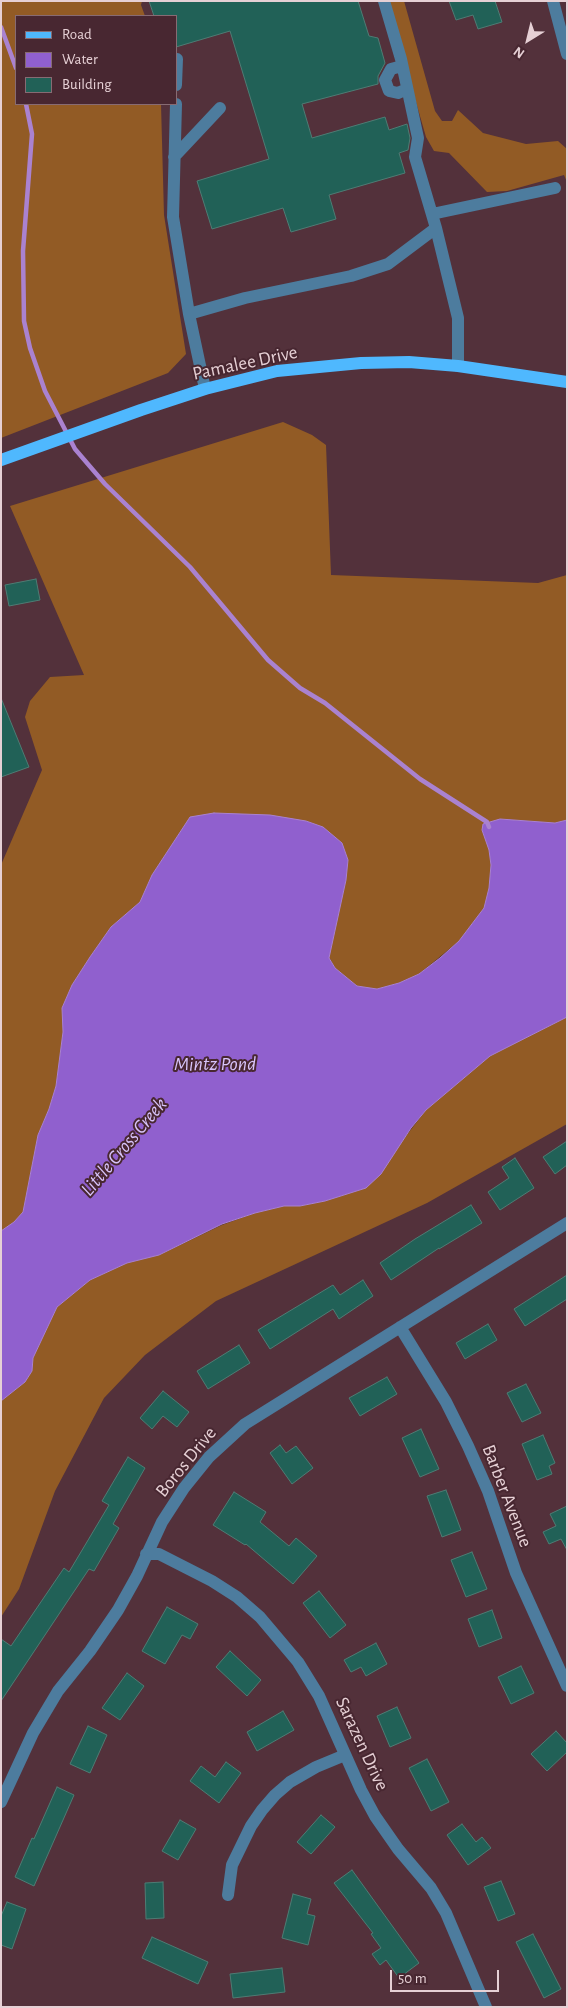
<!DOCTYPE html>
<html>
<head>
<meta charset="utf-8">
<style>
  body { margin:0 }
  #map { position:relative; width:568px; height:2008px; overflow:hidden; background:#53313b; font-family:"Alegreya Sans",sans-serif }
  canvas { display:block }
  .frame { position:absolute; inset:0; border:2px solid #e6d0d5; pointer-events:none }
  .legend { position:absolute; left:15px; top:15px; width:162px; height:90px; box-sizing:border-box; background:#482731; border:1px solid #876b73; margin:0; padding:6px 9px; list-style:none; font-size:15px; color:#e6d0d5 }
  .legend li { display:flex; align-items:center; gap:10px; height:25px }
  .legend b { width:25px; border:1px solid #876b73 }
  .north { position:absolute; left:503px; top:15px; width:50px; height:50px; -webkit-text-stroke:4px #482731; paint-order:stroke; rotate:216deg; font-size:14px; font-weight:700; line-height:20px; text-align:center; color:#e6d0d5 }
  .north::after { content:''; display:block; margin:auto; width:18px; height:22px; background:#e6d0d5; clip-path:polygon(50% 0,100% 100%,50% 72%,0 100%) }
  .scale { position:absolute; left:390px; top:1970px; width:109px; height:22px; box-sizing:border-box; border:2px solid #e6d0d5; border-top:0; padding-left:6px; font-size:15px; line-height:18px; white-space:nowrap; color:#e6d0d5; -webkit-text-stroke:4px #482731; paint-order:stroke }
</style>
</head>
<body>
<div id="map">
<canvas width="568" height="2008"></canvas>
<div class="frame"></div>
<ul class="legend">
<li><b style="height:6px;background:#4fb8fe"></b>Road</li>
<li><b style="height:14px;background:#9060ce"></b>Water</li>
<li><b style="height:14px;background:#216157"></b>Building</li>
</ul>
<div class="north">N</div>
<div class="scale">50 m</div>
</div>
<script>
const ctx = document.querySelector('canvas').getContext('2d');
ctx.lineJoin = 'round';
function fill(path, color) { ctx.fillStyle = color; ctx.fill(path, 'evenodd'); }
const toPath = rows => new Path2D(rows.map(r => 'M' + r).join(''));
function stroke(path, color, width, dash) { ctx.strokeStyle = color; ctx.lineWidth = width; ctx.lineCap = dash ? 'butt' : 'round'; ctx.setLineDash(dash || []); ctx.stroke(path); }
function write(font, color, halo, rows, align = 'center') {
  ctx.font = font + ' "Alegreya Sans",sans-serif'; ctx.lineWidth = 4; ctx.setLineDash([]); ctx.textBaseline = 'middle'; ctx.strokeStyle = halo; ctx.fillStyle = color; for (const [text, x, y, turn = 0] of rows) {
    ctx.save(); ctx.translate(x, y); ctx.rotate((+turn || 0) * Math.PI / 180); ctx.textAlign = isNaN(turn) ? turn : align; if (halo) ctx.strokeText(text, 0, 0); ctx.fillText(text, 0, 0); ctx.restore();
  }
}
const forest = toPath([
  [1,1,142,1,141,5,145,16,16,16,16,104,161,104,164,215,186,354,168,373,1,438],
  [387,1,404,1,435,111,442,121,452,121,458,110,483,133,526,144,558,141,567,149,567,182,564,175,507,191,487,192,449,153,434,151,426,137],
  [283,422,312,435,326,445,331,575,538,583,567,575,567,820,555,823,500,819,482,830,489,850,491,865,489,888,484,908,459,941,419,974,399,983,377,989,357,986,335,968,329,957,346,880,348,860,342,843,323,827,306,821,190,817,152,875,140,902,111,927,90,957,72,985,62,1008,63,1032,56,1086,49,1109,38,1135,23,1212,14,1222,1,1231,1,865,42,770,25,717,30,701,50,677,84,675,10,506],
  [567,1017,567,1124,427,1203,216,1301,145,1355,104,1398,55,1491,19,1589,1,1617,1,1401,25,1382,32,1371,33,1358,57,1307,90,1280,127,1263,159,1255,222,1225,255,1213,284,1206,300,1206,325,1201,366,1188,426,1110,490,1056]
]);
const water = toPath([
  [214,813,270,815,306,821,323,827,342,843,348,860,346,880,329,958,335,968,357,986,377,989,399,983,419,974,440,958,459,941,484,908,489,888,491,865,489,850,482,830,483,824,500,819,555,823,567,820,567,1017,490,1056,426,1110,411,1128,381,1174,366,1188,325,1201,300,1206,284,1206,255,1213,222,1224,159,1255,127,1263,90,1280,57,1307,33,1358,32,1371,25,1382,1,1401,1,1231,14,1222,23,1212,38,1135,49,1109,56,1086,63,1032,62,1008,72,985,90,957,111,927,140,902,152,875,190,817,214,813]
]);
const stream = toPath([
  [1,27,16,68],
  [26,104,32,134,23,251,24,321,30,348,45,391,75,449,105,484,190,567,268,660,300,688,325,703,420,779,487,822,489,827]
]);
const building = toPath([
  [149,1,358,1,369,36,378,38,385,63,378,76,378,84,302,104,312,138,385,117,389,130,407,124,410,138,408,150,399,153,405,173,329,195,336,219,291,232,283,208,212,229,197,181,269,159,230,31,176,47,176,16,154,16,149,1],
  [449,1,495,1,502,22,478,29,473,15,456,20,449,1],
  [36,579,40,600,9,606,5,585,36,579],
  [1,698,29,767,1,777,1,698],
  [567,1141,567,1165,555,1174,543,1157,567,1141],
  [515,1158,534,1188,500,1210,488,1192,509,1178,502,1167,515,1158],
  [471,1205,482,1223,439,1249,439,1248,391,1280,380,1263,415,1239,471,1205],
  [567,1275,567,1299,525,1326,514,1309,567,1275],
  [363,1280,373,1296,339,1319,333,1309,270,1349,258,1330,333,1285,340,1295,363,1280],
  [488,1324,497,1340,465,1359,456,1343,488,1324],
  [239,1345,250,1363,208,1389,197,1371,239,1345],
  [387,1377,397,1394,360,1416,349,1398,387,1377],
  [526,1384,541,1413,522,1422,507,1393,526,1384],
  [163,1391,189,1412,177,1427,163,1416,152,1429,140,1418,163,1391],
  [421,1429,439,1469,420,1477,402,1438,421,1429],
  [543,1435,555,1463,549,1466,552,1474,537,1480,522,1444,543,1435],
  [280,1445,286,1453,296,1446,313,1468,292,1484,270,1453,280,1445],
  [128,1457,145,1468,113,1524,119,1528,94,1571,89,1569,1,1701,1,1639,11,1646,64,1568,69,1572,109,1505,102,1501,128,1457],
  [446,1490,461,1530,442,1537,427,1496,446,1490],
  [234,1492,266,1512,260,1522,289,1546,296,1538,317,1556,293,1584,246,1544,245,1545,213,1525,234,1492],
  [567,1506,567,1550,561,1539,549,1544,543,1532,556,1526,550,1514,567,1506],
  [472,1552,487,1589,466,1597,451,1560,472,1552],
  [319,1591,346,1625,330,1638,303,1603,319,1591],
  [167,1607,198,1624,190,1639,182,1635,165,1664,142,1651,167,1607],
  [492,1610,502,1638,479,1647,468,1619,492,1610],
  [376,1643,387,1664,366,1676,361,1667,351,1672,344,1660,376,1643],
  [230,1651,261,1680,247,1696,216,1667,230,1651],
  [521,1666,534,1693,511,1704,498,1677,521,1666],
  [127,1673,144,1686,120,1720,102,1708,127,1673],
  [397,1707,411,1738,390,1747,377,1716,397,1707],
  [283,1711,294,1730,257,1751,247,1732,283,1711],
  [88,1726,107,1735,90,1773,70,1764,88,1726],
  [556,1731,567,1743,567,1752,547,1771,531,1754,556,1731],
  [427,1759,449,1802,431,1811,409,1768,427,1759],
  [226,1762,241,1773,219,1803,190,1781,201,1766,215,1777,226,1762],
  [57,1787,74,1795,34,1886,15,1877,32,1838,34,1839,57,1787],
  [321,1815,335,1827,311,1854,297,1842,321,1815],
  [180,1820,196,1829,178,1860,162,1851,180,1820],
  [462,1824,476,1842,482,1837,491,1848,468,1865,447,1835,462,1824],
  [352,1870,419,1963,399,1978,386,1960,380,1965,372,1954,381,1948,371,1934,373,1933,334,1883,352,1870],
  [501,1881,515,1914,498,1921,484,1887,501,1881],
  [163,1882,164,1918,146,1919,145,1883,163,1882],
  [293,1894,311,1899,307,1914,315,1916,308,1945,282,1938,293,1894],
  [7,1902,26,1909,12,1949,1,1945,1,1916,7,1902],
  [533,1934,561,1989,544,1998,516,1942,533,1934],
  [152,1937,208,1962,198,1984,142,1958,152,1937],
  [282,1968,285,1992,233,1998,230,1974,282,1968]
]);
const minor = toPath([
  [384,1,401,59,418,138,415,157,436,228,458,318,458,366],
  [553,1,567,54],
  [402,66,391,69,385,80,389,91,398,93,407,89],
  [176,85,177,59],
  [176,104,173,217,189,314,205,389],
  [174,157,220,108],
  [432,214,555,188],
  [189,314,245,298,351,276,388,264,436,228],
  [400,1327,446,1402,468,1446,488,1491,516,1573,567,1686],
  [146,1554,159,1554,212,1581,237,1597,260,1617,298,1662,319,1696,361,1790,375,1816,398,1849,431,1888,446,1913,486,2007],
  [1,1802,33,1733,58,1691,90,1651,118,1610,137,1576,162,1522,184,1488,209,1457,245,1424,567,1223],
  [228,1895,232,1865,251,1826,262,1810,275,1795,290,1782,316,1767,345,1755]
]);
const major = toPath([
  [1,460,141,410,205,389,277,371,361,363,409,362,458,366,567,382]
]);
const streetNames = [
  ["Pamalee Drive",245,363,-12],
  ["Boros Drive",186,1462,-51],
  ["Barber Avenue",507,1496,69],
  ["Sarazen Drive",362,1744,65]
];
const waterNames = [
  ["Mintz Pond",215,1064],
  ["Little Cross Creek",124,1147,-50]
];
fill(forest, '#925b25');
fill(water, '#9060ce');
stroke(water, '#aa82d0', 1);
stroke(stream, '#aa82d0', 4.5);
fill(building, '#216157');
stroke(building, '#4e7c74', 1);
stroke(minor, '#4d7c9e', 12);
stroke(major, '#4fb8fe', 12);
write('19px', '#e6d0d5', '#482731', streetNames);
write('italic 20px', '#d8c4fb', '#482731', waterNames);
</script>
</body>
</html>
